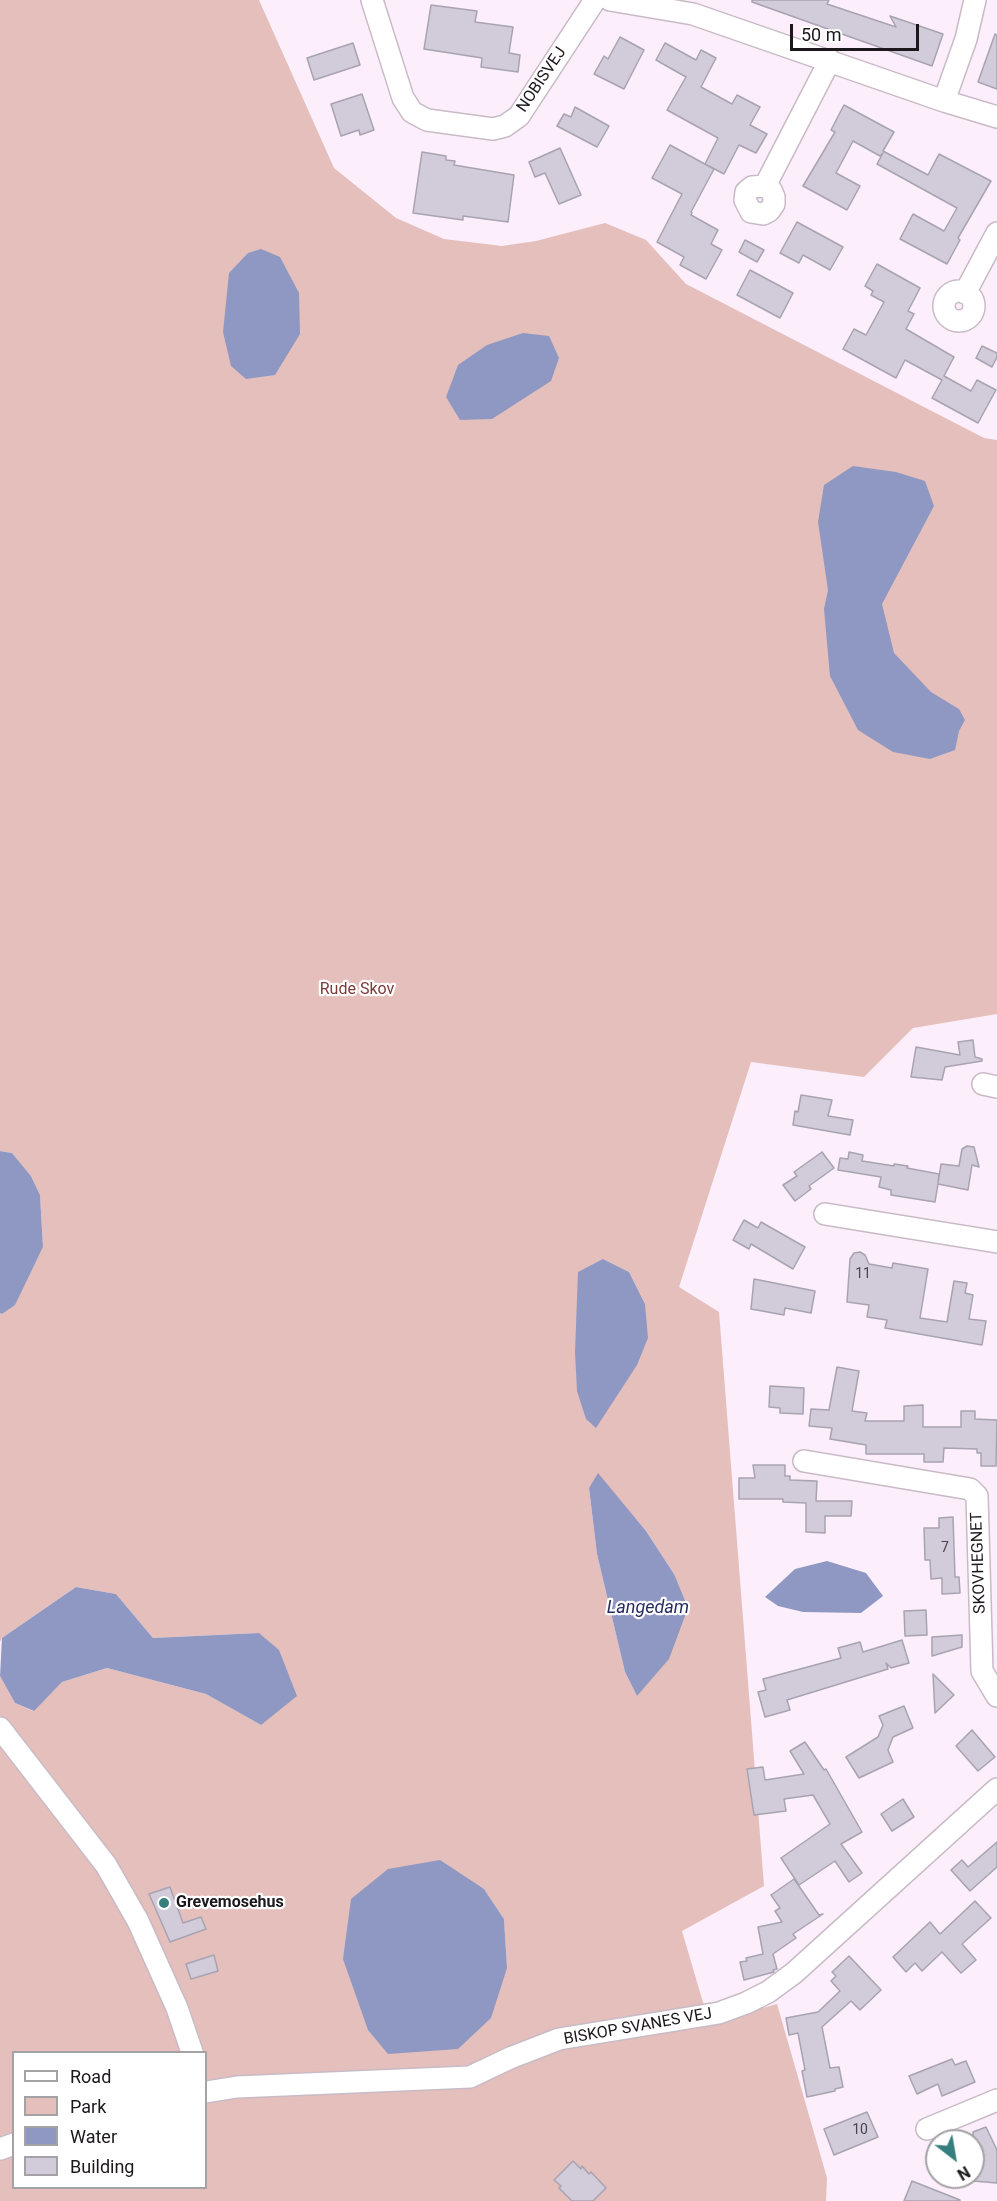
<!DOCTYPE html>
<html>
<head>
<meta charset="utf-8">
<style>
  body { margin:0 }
  #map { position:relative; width:997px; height:2201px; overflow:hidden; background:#fceefa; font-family:Roboto,sans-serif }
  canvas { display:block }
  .legend { position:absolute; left:12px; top:2051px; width:195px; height:138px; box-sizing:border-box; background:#fff; border:2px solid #a4a2a4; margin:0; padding:8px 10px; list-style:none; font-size:18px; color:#1b171b }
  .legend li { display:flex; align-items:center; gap:12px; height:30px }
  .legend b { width:30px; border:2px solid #a4a2a4 }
  .north { position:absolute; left:925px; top:2129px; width:60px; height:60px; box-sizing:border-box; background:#fff; border:2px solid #a4a2a4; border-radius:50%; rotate:149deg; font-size:16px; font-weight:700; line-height:24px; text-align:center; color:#1b171b }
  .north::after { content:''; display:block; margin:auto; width:21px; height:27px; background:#367f7e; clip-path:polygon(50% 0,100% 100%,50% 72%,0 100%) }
  .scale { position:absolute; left:790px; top:24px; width:129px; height:27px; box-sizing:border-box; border:3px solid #1b171b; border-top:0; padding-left:8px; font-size:18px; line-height:21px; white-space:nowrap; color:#1b171b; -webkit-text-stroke:4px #fff; paint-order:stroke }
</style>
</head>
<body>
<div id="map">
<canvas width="997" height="2201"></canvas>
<ul class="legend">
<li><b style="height:8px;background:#fff"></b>Road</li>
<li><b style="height:16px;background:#e4bfbc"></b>Park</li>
<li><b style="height:16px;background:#8f98c2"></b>Water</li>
<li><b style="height:16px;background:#d1cbda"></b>Building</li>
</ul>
<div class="north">N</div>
<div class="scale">50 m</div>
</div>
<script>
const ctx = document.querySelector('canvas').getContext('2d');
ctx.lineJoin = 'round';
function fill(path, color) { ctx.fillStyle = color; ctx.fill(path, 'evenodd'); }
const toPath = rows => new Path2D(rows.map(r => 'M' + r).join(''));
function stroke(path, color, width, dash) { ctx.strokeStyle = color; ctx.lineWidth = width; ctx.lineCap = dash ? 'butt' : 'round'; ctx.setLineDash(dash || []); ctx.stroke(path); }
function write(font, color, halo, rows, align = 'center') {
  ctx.font = font + ' Roboto,sans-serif'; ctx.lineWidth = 4.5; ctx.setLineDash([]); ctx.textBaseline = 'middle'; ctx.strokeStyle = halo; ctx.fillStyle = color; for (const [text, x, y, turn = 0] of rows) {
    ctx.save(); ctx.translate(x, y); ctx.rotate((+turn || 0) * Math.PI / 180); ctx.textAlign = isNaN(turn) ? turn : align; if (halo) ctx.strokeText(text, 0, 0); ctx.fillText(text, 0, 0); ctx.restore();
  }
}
const green = toPath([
  [0,0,259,0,334,168,396,218,444,239,502,246,536,241,605,223,646,240,686,284,984,438,997,440,997,1014,913,1028,864,1077,751,1062,679,1287,719,1312,764,1886,682,1931,709,2023,777,2004,827,2178,826,2201,0,2201,0,1676,15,1703,33,1711,62,1682,107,1668,206,1694,261,1725,259,1633,153,1638,116,1594,76,1587,2,1638,0,1642,0,1313,2,1314,30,1273,43,1247,40,1195,31,1176,12,1153,0,1151],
  [603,1259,629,1272,645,1304],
  [598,1474,646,1531,674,1574,637,1696,625,1672,597,1554,589,1489],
  [484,1889,504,1919,507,1968],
  [14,2052,206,2052,206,2188,14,2188]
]);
const water = toPath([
  [261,249,280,257,299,293,300,334,275,375,246,379,231,366,223,332,229,273,248,253],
  [523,333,549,336,559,358,551,381,492,419,460,420,446,397,458,365,487,345],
  [853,466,896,472,925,481,934,506,882,604,894,653,931,692,959,709,965,720,959,731,955,750,930,759,893,752,858,730,830,676,824,609,828,590,818,522,824,485],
  [0,1151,12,1153,31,1176,40,1195,43,1247,15,1305,2,1314,0,1313],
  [603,1259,629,1272,645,1304,648,1338,637,1365,596,1428,586,1419,577,1391,575,1352,578,1272],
  [598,1473,646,1531,674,1574,688,1608,669,1659,637,1696,625,1672,597,1554,589,1488],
  [827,1561,866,1573,883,1596,861,1613,803,1612,778,1606,765,1597,795,1569],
  [76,1587,116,1594,153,1638,259,1633,279,1650,297,1696,261,1725,206,1694,107,1668,62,1682,34,1711,15,1703,0,1676,2,1638],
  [440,1860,484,1889,504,1919,507,1968,491,2018,458,2049,388,2054,368,2030,343,1959,351,1899,388,1869]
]);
const building = toPath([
  [752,0,829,0,827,4,896,27,890,16,943,34,932,66,752,2,752,0],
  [431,5,477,11,475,22,513,27,509,53,520,55,518,72,481,67,482,58,424,49,431,5],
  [995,34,997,35,997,89,978,82,995,34],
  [620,37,644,50,624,89,594,74,604,56,608,59,620,37],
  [353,43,360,65,314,80,307,58,353,43],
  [665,43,696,60,701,50,716,58,701,87,732,104,737,95,760,107,750,125,767,134,756,153,739,145,724,174,705,164,718,138,667,110,686,77,656,60,665,43],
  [362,94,374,130,360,135,359,130,341,136,331,104,362,94],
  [844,105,894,132,883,151,928,175,939,154,991,181,958,238,960,240,947,264,900,239,913,214,944,231,957,208,877,164,883,153,880,156,853,141,836,173,860,186,847,210,803,186,835,132,831,130,844,105],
  [575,107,609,126,597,147,557,126,564,114,571,117,575,107],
  [670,145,714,169,691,212,692,213,691,215,718,230,711,244,722,250,706,279,680,265,684,257,657,242,682,194,652,178,670,145],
  [560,148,581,195,559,204,545,173,535,177,529,162,560,148],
  [422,152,446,156,446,160,455,161,454,165,514,175,508,222,463,216,463,220,413,213,422,152],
  [797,222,843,247,830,270,803,255,799,263,780,253,797,222],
  [745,240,764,250,757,262,739,252,745,240],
  [877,264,920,288,908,311,914,314,906,329,954,357,944,376,971,391,977,380,996,390,978,423,932,398,942,380,905,360,896,378,843,349,854,329,866,335,884,302,871,295,873,291,865,286,877,264],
  [750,270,793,293,780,318,737,295,750,270],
  [982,346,997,353,997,357,992,367,976,358,982,346],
  [973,1040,975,1057,982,1059,982,1061,945,1067,942,1080,911,1077,916,1047,960,1055,958,1042,973,1040],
  [801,1095,832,1100,828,1116,853,1120,850,1135,793,1125,795,1111,798,1112,801,1095],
  [967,1146,974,1147,979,1167,972,1165,968,1190,938,1184,935,1202,891,1195,891,1190,879,1187,881,1177,838,1170,840,1158,848,1159,849,1152,863,1155,862,1161,894,1166,894,1164,908,1166,907,1168,939,1174,938,1183,941,1164,959,1166,962,1149,967,1146],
  [822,1152,834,1168,809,1186,811,1189,795,1201,783,1185,797,1176,794,1172,822,1152],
  [744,1220,758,1228,761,1222,805,1247,793,1269,751,1244,749,1249,733,1240,744,1220],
  [860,1252,865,1255,869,1264,892,1268,893,1263,928,1269,920,1318,947,1322,954,1281,967,1283,965,1293,973,1295,969,1319,986,1321,982,1345,885,1328,887,1320,867,1317,869,1305,847,1302,850,1259,854,1253,860,1252],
  [754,1279,815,1291,811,1313,785,1308,784,1315,751,1309,754,1279],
  [837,1367,859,1371,852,1411,867,1413,865,1421,904,1421,904,1406,923,1405,923,1427,961,1427,961,1411,975,1411,975,1419,997,1420,996,1466,981,1466,981,1453,977,1453,977,1449,944,1448,943,1462,924,1462,924,1454,866,1454,866,1445,830,1439,832,1428,809,1426,811,1409,829,1410,837,1367],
  [770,1386,804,1388,803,1414,780,1413,780,1408,769,1407,770,1386],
  [753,1465,785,1465,785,1476,790,1476,790,1480,817,1481,816,1501,852,1501,851,1516,825,1516,825,1533,806,1532,806,1503,783,1502,783,1499,739,1499,739,1478,755,1478,753,1465],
  [953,1517,955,1577,959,1577,960,1593,942,1594,942,1578,931,1579,930,1560,925,1560,924,1528,939,1528,939,1518,953,1517],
  [926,1610,927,1635,905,1636,904,1611,926,1610],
  [962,1635,962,1647,932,1656,932,1637,962,1635],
  [902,1640,909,1663,891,1668,886,1663,888,1669,787,1700,790,1710,765,1717,758,1692,766,1690,763,1679,841,1658,838,1648,860,1642,863,1652,902,1640],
  [933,1674,954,1695,935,1713,933,1674],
  [904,1706,913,1728,893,1737,888,1750,893,1762,859,1778,846,1757,878,1737,883,1725,879,1716,904,1706],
  [972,1730,995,1757,978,1771,956,1746,972,1730],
  [805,1742,824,1770,826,1769,862,1832,841,1844,862,1873,849,1882,835,1861,799,1885,781,1858,830,1824,813,1795,784,1799,786,1811,754,1815,747,1769,763,1767,765,1780,804,1774,790,1751,805,1742],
  [903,1799,914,1817,892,1831,881,1814,903,1799],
  [997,1842,997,1867,970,1891,951,1870,962,1860,968,1867,997,1842],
  [794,1879,819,1915,823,1914,793,1934,796,1938,773,1954,777,1969,773,1970,774,1972,744,1980,740,1962,747,1961,746,1958,763,1954,758,1927,782,1922,775,1911,780,1908,771,1895,794,1879],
  [170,1887,183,1923,201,1917,206,1929,170,1942,149,1894,170,1887],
  [975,1901,991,1918,962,1944,976,1960,961,1973,942,1952,922,1971,915,1963,906,1972,893,1957,930,1922,940,1934,975,1901],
  [214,1955,218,1971,191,1979,186,1964,214,1955],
  [849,1956,881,1990,860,2010,851,2001,822,2027,830,2068,839,2067,843,2087,835,2089,835,2091,807,2097,802,2071,805,2070,798,2033,789,2035,786,2018,818,2012,840,1991,831,1981,836,1976,832,1972,849,1956],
  [952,2059,955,2065,966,2061,975,2082,942,2096,938,2084,917,2094,909,2076,952,2059],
  [867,2112,878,2137,834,2155,824,2129,867,2112],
  [986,2127,997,2150,997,2183,973,2181,973,2132,986,2127],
  [573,2161,581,2169,582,2166,589,2174,591,2172,606,2188,593,2201,572,2201,559,2188,561,2186,554,2180,573,2161],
  [912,2181,960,2200,960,2201,904,2201,912,2181]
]);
const minor = toPath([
  [372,0,403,98,412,112,427,120,493,129,505,126,519,116,595,0],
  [610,0,693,14,944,101,997,117],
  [944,101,966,39,975,0],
  [765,186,771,190,774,197,774,204,769,211,763,214,751,212,745,200,746,192,752,187,765,186,830,60],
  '944 306a15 15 0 1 1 30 0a15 15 0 1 1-30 0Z',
  [965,293,997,233],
  [983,1084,997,1087],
  [825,1214,997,1242],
  [804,1461,970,1489,977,1496,982,1671,997,1696],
  [0,1728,106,1865,138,1921,177,2008,192,2052],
  [206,2092,237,2087,470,2077,510,2058,559,2039,719,2013,746,2003,768,1992,794,1973,997,1789],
  [927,2129,997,2100],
  [0,2149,14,2144]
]);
const markers = [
  [164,1903,6,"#367f7e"]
];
const numberNames = [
  ["11",863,1274],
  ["7",945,1548],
  ["10",860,2130]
];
const streetNames = [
  ["NOBISVEJ",542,80,-56],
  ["SKOVHEGNET",979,1563,-92],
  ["BISKOP SVANES VEJ",638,2027,-10]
];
const parkNames = [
  ["Rude Skov",357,990]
];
const poiNames = [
  ["Grevemosehus",176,1903]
];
const waterNames = [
  ["Langedam",648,1608]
];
fill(green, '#e4bfbc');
fill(water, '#8f98c2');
fill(building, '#d1cbda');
stroke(building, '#a8a3b1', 1.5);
stroke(minor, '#c8bbc6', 24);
stroke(minor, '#fff', 21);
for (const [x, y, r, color] of markers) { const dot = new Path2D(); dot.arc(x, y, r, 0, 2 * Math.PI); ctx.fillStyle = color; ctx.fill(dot); stroke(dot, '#fff', 2); }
write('14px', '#48444b', null, numberNames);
write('16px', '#1b171b', '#fff', streetNames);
write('16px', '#7c3a39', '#fff', parkNames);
write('bold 16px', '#1b171b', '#fff', poiNames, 'left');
write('italic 18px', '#262c60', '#fff', waterNames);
</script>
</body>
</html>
